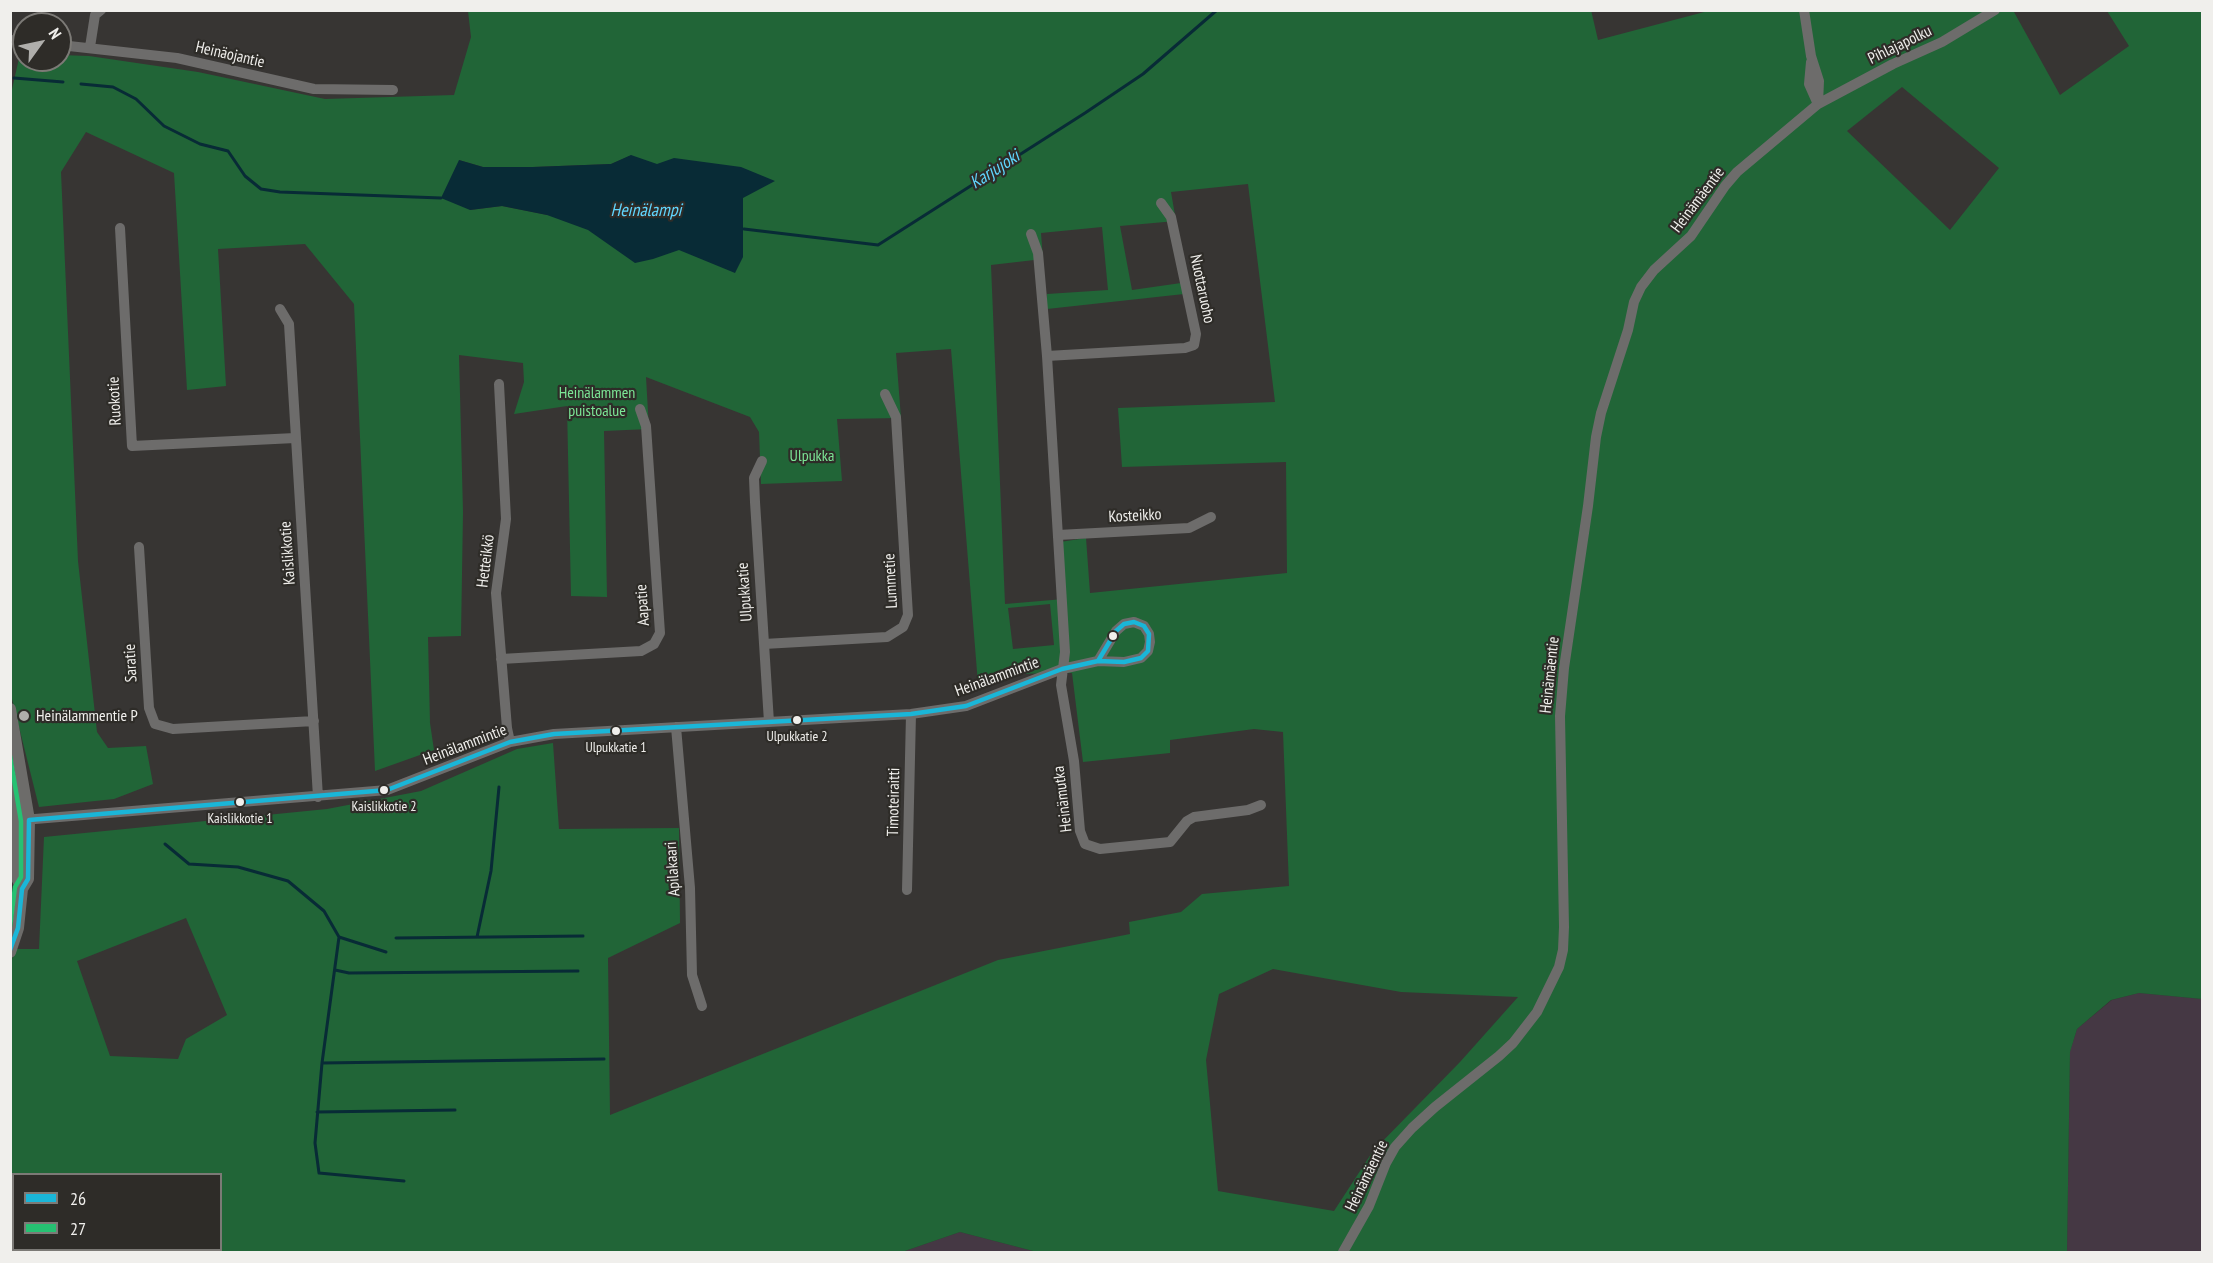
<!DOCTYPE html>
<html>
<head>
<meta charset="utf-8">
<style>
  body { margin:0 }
  #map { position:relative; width:2213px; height:1263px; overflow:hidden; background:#373533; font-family:"PT Sans Narrow",sans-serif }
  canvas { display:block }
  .frame { position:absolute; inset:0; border:12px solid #f0efec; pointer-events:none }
  .legend { position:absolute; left:12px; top:1173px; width:210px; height:78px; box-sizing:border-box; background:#2e2c28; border:2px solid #7c7a76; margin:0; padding:8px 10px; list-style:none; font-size:18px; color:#f0efec }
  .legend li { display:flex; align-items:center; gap:12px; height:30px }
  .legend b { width:30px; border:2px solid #7c7a76 }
  .north { position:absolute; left:12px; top:12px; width:60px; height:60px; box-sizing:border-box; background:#2e2c28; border:2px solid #7c7a76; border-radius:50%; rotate:57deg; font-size:16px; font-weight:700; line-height:24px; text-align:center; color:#f0efec }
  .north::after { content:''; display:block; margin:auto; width:21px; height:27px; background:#afaeab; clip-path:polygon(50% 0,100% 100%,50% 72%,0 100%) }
</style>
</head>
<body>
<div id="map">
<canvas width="2213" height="1263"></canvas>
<div class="frame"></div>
<ul class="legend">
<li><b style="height:8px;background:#1ab6d8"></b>26</li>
<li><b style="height:8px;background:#26c172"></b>27</li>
</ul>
<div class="north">N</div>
</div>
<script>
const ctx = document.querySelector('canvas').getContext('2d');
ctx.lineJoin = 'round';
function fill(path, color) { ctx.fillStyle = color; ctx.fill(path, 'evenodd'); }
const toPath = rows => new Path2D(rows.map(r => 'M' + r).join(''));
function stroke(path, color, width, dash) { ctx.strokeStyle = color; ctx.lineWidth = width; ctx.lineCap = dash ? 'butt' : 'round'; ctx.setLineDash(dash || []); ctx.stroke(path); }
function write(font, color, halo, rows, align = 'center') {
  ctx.font = font + ' "PT Sans Narrow",sans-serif'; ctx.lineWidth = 4.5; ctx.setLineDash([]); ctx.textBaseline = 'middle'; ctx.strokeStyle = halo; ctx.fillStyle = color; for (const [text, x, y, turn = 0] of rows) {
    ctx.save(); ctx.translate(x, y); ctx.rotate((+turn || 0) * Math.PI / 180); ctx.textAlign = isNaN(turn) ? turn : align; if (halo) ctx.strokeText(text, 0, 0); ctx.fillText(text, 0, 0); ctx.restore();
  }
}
const industrial = toPath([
  [2139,993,2202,999,2202,1252,2067,1252,2070,1051,2077,1029,2112,1000],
  [960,1232,1037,1252,902,1252]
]);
const green = toPath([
  [1591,10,1598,40,1708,11,2015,10,2014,12,2060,95,2129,46,2107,11,2202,11,2202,999,2139,993,2111,1000,2077,1029,2070,1052,2067,1252,1037,1252,960,1232,902,1252,11,1252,10,964,16,949,39,949,44,837,327,809,421,791,517,749,553,743,559,829,679,828,680,923,608,958,610,1115,998,960,1130,934,1129,922,1181,912,1202,894,1289,886,1283,732,1254,729,1170,740,1170,753,1083,762,1072,673,1008,674,978,684,951,349,896,353,901,418,837,419,842,481,761,484,759,432,750,417,646,377,649,429,604,431,607,597,571,596,567,406,514,414,524,382,523,363,459,355,463,512,461,636,428,637,430,723,434,750,375,771,354,304,305,244,218,249,226,386,187,390,174,173,86,132,61,172,78,561,97,732,108,748,146,746,153,784,114,799,39,807,10,691,10,98,20,54,24,54,24,60,60,60,60,55,89,56,198,72,325,99,454,95,471,37,468,11],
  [1902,87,1999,168,1950,230,1847,131],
  [632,155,547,215,502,206,470,210,459,160,483,167,533,167,611,164],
  [1248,184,1275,402,1118,408,1122,467,1286,462,1287,573,1090,593,1086,538,1060,542,1064,599,1005,604,991,265,1043,259,1041,233,1102,227,1108,290,1047,294,1047,309,1184,294,1181,283,1132,290,1120,226,1176,221,1171,192],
  [1050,604,1054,645,1013,649,1008,608],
  [186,918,227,1015,186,1039,178,1059,110,1056,77,961],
  [1273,969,1401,992,1518,997,1460,1062,1373,1151,1334,1211,1218,1191,1206,1060,1219,994],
  [14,1174,220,1174,220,1250,14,1250]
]);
const water = toPath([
  [631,155,657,164,674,158,741,167,775,181,743,198,743,257,735,273,679,250,653,259,635,263,588,230,547,215,502,206,470,210,441,198,459,160,483,167,533,167,611,164]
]);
const stream = toPath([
  [14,78,63,82],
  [81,84,113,87,136,99,164,126,200,144,228,151,245,176,261,189,280,192,441,198],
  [744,229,878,245,1085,113,1143,74,1217,10],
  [165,844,189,864,238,867,288,881,324,911,339,937,322,1063,315,1143,319,1173,404,1181],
  [339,937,386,952],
  [477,937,491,871,499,787],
  [396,938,583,936],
  [335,970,349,973,578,971],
  [322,1063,604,1059],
  [317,1112,455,1110]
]);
const minor = toPath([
  [1804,10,1811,56,1819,81,1818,104],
  [10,40,24,41],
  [60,45,177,58,314,89,393,90],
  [90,47,95,15,101,10],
  [1811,62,1809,84,1817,102],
  [120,228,132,446,295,438],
  [1031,234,1038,253,1047,356,1065,652,1061,685,1074,761,1080,831,1085,844,1100,849,1170,842,1187,821,1194,817,1248,810,1261,805],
  [280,309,289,324,318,797],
  [1047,356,1185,348,1194,345,1196,334,1171,217,1161,203],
  [499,384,506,519,496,593,507,728,510,742],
  [762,461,754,478,755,502,769,722],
  [1058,535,1189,528,1211,517],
  [139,547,149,708,155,724,173,729,314,721],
  [764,644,887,637,903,627,908,615,896,417,885,394],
  [501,659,641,651,654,644,660,633,646,426,640,409],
  [676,727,690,888,692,975,702,1006],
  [23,820,387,790,510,742,554,734,911,714,966,706,1062,669,1098,661,1124,662,1141,658,1148,651,1150,642,1149,634,1144,626,1134,622,1124,624,1116,631,1098,661],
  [907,890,911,714],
  [1343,1252,1369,1206,1386,1163,1395,1147,1412,1128,1435,1107,1499,1056,1513,1043,1537,1012,1559,967,1563,950,1564,927,1560,716,1564,668,1588,506,1596,437,1601,413,1628,330,1634,302,1641,287,1654,270,1691,236,1725,186,1737,172,1818,104,1893,64,1942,42,1995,10]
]);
const major = toPath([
  [10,709,29,820,28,879,22,889,18,928,10,952],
  [10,778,18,821,17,878,22,889]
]);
const bus1 = toPath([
  [1134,622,1144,626,1149,634,1148,651,1141,658,1124,662,1098,661,1116,631,1124,624,1134,622],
  [10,950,18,928,22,889,28,879,29,820,387,790,510,742,554,734,911,714,966,706,1062,669,1098,661]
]);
const bus2 = toPath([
  [10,756,21,821,21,877,15,887,10,927]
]);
const markers = [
  [1113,636,5,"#f0efec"],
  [24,716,6,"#afaeab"],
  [797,720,5,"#f0efec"],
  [616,731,5,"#f0efec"],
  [384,790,5,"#f0efec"],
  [240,802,5,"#f0efec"]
];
const busNames = [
  ["Ulpukkatie 2",797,737],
  ["Ulpukkatie 1",616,748],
  ["Kaislikkotie 2",384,807],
  ["Kaislikkotie 1",240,819]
];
const streetNames = [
  ["Pihlajapolku",1900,45,-26],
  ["Heinäojantie",230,55,13],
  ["Heinämäentie",1698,200,-53],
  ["Nuottaruoho",1202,289,78],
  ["Ruokotie",115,401,-93],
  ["Kosteikko",1135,516,-3],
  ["Kaislikkotie",288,553,-94],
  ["Hetteikkö",486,561,-83],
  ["Lummetie",891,581,-93],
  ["Ulpukkatie",745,592,-94],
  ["Aapatie",643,605,-94],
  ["Saratie",131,663,-93],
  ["Heinämäentie",1550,675,-84],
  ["Heinälammintie",997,677,-20],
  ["Heinälammintie",465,745,-21],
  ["Heinämutka",1063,799,-97],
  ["Timoteiraitti",894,802,-89],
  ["Apilakaari",673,869,-94],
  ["Heinämäentie",1367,1176,-64]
];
const parkNames = [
  ["Heinälammen",597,393],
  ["puistoalue",597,411],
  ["Ulpukka",812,456]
];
const poiNames = [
  ["Heinälammentie P",36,716]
];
const waterNames = [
  ["Karjujoki",995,170,-33],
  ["Heinälampi",646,211]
];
fill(industrial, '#453844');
fill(green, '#216537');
fill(water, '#082b36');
stroke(stream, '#082b36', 3);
stroke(minor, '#6d6c6b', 10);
stroke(major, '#6d6c6a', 12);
stroke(bus1, '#1ab6d8', 4.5);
stroke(bus2, '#26c172', 4.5);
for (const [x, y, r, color] of markers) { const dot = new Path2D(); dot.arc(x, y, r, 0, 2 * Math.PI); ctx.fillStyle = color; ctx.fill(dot); stroke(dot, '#2e2c28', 2); }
write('14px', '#f0efec', '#2e2c28', busNames);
write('16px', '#f0efec', '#2e2c28', streetNames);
write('16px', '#7ce696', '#2e2c28', parkNames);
write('16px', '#f0efec', '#2e2c28', poiNames, 'left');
write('italic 18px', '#60d5fd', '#2e2c28', waterNames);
</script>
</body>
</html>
